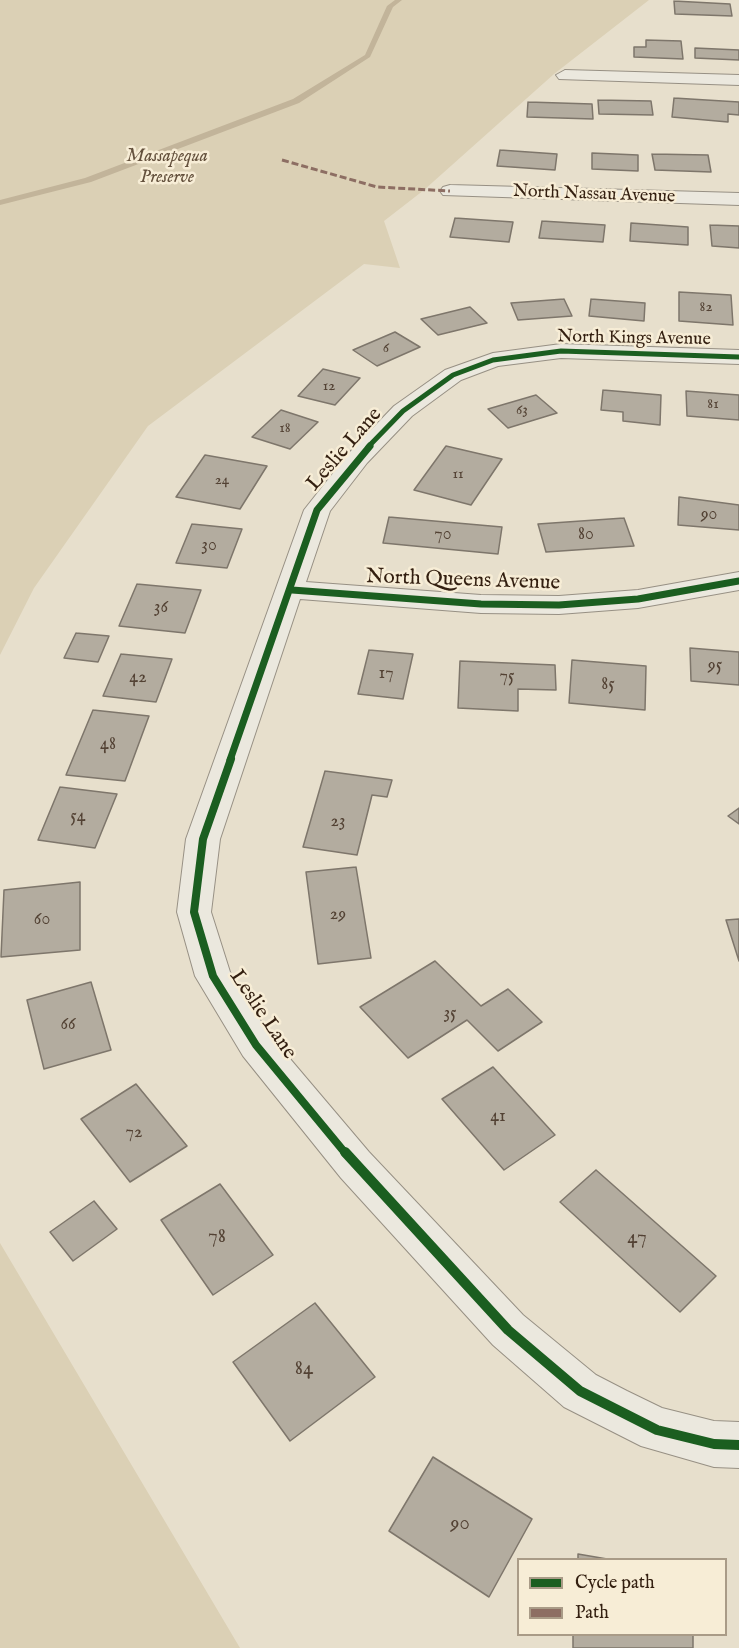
<!DOCTYPE html>
<html>
<head>
<meta charset="utf-8">
<style>
  body { margin:0 }
  #map { position:relative; width:739px; height:1648px; overflow:hidden; background:#e7dfcc; font-family:"IM FELL English",serif }
  canvas { display:block }
  .legend { position:absolute; left:517px; top:1558px; width:210px; height:78px; box-sizing:border-box; background:#f7edd6; border:2px solid #a99b87; margin:0; padding:8px 10px; list-style:none; font-size:18px; color:#331f10 }
  .legend li { display:flex; align-items:center; gap:12px; height:30px }
  .legend b { width:30px; border:2px solid #a99b87 }
</style>
</head>
<body>
<div id="map">
<canvas width="739" height="1648"></canvas>
<ul class="legend">
<li><b style="height:8px;background:#1b5e20"></b>Cycle path</li>
<li><b style="height:8px;background:#8d6e63"></b>Path</li>
</ul>
</div>
<script>
const ctx = document.querySelector('canvas').getContext('2d');
ctx.lineJoin = 'round';
function fill(path, color) { ctx.fillStyle = color; ctx.fill(path, 'evenodd'); }
const toPath = rows => new Path2D(rows.map(r => 'M' + r).join(''));
function stroke(path, color, width, dash) { ctx.strokeStyle = color; ctx.lineWidth = width; ctx.lineCap = dash ? 'butt' : 'round'; ctx.setLineDash(dash || []); ctx.stroke(path); }
function write(font, color, halo, rows, align = 'center') {
  ctx.font = font + ' "IM FELL English",serif'; ctx.lineWidth = 5; ctx.setLineDash([]); ctx.textBaseline = 'middle'; ctx.strokeStyle = halo; ctx.fillStyle = color; for (const [text, x, y, turn = 0] of rows) {
    ctx.save(); ctx.translate(x, y); ctx.rotate((+turn || 0) * Math.PI / 180); ctx.textAlign = isNaN(turn) ? turn : align; if (halo) ctx.strokeText(text, 0, 0); ctx.fillText(text, 0, 0); ctx.restore();
  }
}
const green = toPath([
  [0,0,649,0,554,74,424,190,384,221,400,268,364,264,148,426,34,588,0,655],
  [0,1243,240,1648,0,1648]
]);
const stream = toPath([
  [395,0,402,0,393,7,370,57,299,103,91,182,0,205,0,200,85,178,293,99,365,55,387,6,395,0]
]);
const building = toPath([
  [674,1,730,4,732,16,675,14,674,1],
  [646,40,681,41,683,59,634,57,634,47,646,47,646,40],
  [695,48,739,50,739,60,695,58,695,48],
  [674,98,739,102,739,115,728,114,728,122,672,117,674,98],
  [598,100,651,101,653,115,599,114,598,100],
  [528,102,592,104,593,119,527,117,528,102],
  [500,150,557,154,555,170,497,166,500,150],
  [592,153,638,155,638,171,592,169,592,153],
  [652,154,708,155,711,172,655,170,652,154],
  [455,218,513,222,509,242,450,237,455,218],
  [542,221,605,225,603,242,539,238,542,221],
  [631,223,688,227,688,245,630,241,631,223],
  [710,225,739,226,739,248,712,246,710,225],
  [679,292,731,295,733,325,679,321,679,292],
  [564,299,572,316,518,320,511,303,564,299],
  [591,299,645,303,644,321,589,316,591,299],
  [470,307,487,323,438,335,421,319,470,307],
  [395,332,420,347,377,366,353,350,395,332],
  [323,369,360,378,335,405,298,396,323,369],
  [603,390,661,395,660,425,623,421,623,412,601,410,603,390],
  [686,391,739,395,739,420,687,416,686,391],
  [536,395,557,413,508,428,488,409,536,395],
  [281,410,318,422,290,449,252,437,281,410],
  [446,446,502,459,471,505,414,490,446,446],
  [205,455,267,466,240,509,176,497,205,455],
  [679,497,739,505,739,530,678,525,679,497],
  [389,517,502,527,498,554,383,543,389,517],
  [624,518,634,546,546,552,538,524,624,518],
  [192,524,242,529,227,568,176,563,192,524],
  [137,584,201,590,185,633,119,626,137,584],
  [76,633,109,636,98,662,64,658,76,633],
  [690,648,739,652,739,685,691,681,690,648],
  [369,650,413,654,403,699,358,694,369,650],
  [121,654,172,659,156,702,103,696,121,654],
  [572,660,646,666,645,710,569,703,572,660],
  [460,661,555,665,556,690,518,689,518,711,458,708,460,661],
  [93,710,149,716,125,781,66,775,93,710],
  [325,771,392,780,387,797,372,795,357,855,303,847,325,771],
  [60,787,117,794,95,848,38,840,60,787],
  [739,808,739,824,728,816,739,808],
  [356,867,371,958,318,964,306,872,356,867],
  [80,882,80,950,1,957,4,890,80,882],
  [739,919,739,961,726,920,739,919],
  [435,961,481,1006,508,989,542,1022,498,1051,467,1020,408,1058,360,1007,435,961],
  [91,982,111,1050,44,1069,27,1000,91,982],
  [493,1067,555,1135,504,1170,442,1099,493,1067],
  [136,1084,187,1146,130,1182,81,1119,136,1084],
  [596,1170,716,1276,680,1312,560,1202,596,1170],
  [220,1184,273,1255,213,1295,161,1220,220,1184],
  [94,1201,117,1229,73,1261,50,1232,94,1201],
  [315,1303,375,1377,290,1441,233,1362,315,1303],
  [433,1457,532,1519,489,1597,389,1531,433,1457],
  [578,1554,613,1560,578,1560,578,1554],
  [573,1634,693,1634,693,1648,573,1648,573,1634]
]);
const street = toPath([
  [565,70,739,75,739,85,559,79,556,75,565,70],
  [450,185,739,193,739,205,443,195,440,191,443,187,450,185],
  [561,344,739,350,739,364,561,358,498,366,461,380,412,416,367,463,330,511,306,582,481,595,559,596,638,590,739,572,739,590,638,608,559,614,481,613,300,599,220,839,211,912,230,972,269,1034,369,1152,523,1315,596,1375,627,1391,662,1408,714,1421,739,1422,739,1468,714,1467,641,1446,564,1407,493,1345,341,1178,243,1056,195,976,177,912,186,839,304,510,349,453,394,406,445,370,493,353,561,344]
]);
const quiet = toPath([
  [282,160,377,187,450,191]
]);
const cyclewayFar3 = toPath([
  [368,447,403,411,453,375,493,360,561,351,739,357]
]);
const cyclewayFar2 = toPath([
  [292,590,481,604,559,605,638,599,739,581],
  [230,760,317,510,370,446]
]);
const cyclewayFar1 = toPath([
  [231,759,203,839,194,912,213,976,256,1045,346,1154]
]);
const cycleway = toPath([
  [345,1152,508,1330,580,1391,657,1430,714,1444,739,1445]
]);
const farNumbernames = [
  ["82",706,308],
  ["6",386,349],
  ["12",329,387],
  ["81",713,405],
  ["63",522,411],
  ["18",285,429],
  ["11",458,475],
  ["24",222,481]
];
const farParknames = [
  ["Massapequa",167,157],
  ["Preserve",167,178]
];
const farStreetnames = [
  ["North Nassau Avenue",594,195,2],
  ["North Kings Avenue",634,339,1]
];
const numberNames = [
  ["90",709,515],
  ["70",443,535],
  ["80",586,535],
  ["30",209,546],
  ["36",161,608],
  ["95",715,666],
  ["17",386,674],
  ["75",507,677],
  ["42",138,678],
  ["85",608,685],
  ["48",108,745],
  ["54",78,817],
  ["23",338,822],
  ["29",338,915],
  ["60",42,920],
  ["35",450,1014],
  ["66",68,1025],
  ["41",498,1117],
  ["72",134,1133]
];
const streetNames = [
  ["Leslie Lane",345,450,-49],
  ["North Queens Avenue",463,581,2],
  ["Leslie Lane",262,1015,56]
];
const nearNumbernames = [
  ["78",217,1238],
  ["47",637,1239],
  ["84",304,1370],
  ["90",460,1525]
];
fill(green, '#dbd0b5');
fill(stream, '#c2b49a');
fill(building, '#b3ac9f');
stroke(building, '#7e766b', 1.5);
stroke(street, '#979084', 2);
fill(street, '#ebe8de');
stroke(quiet, '#8d6e63', 3, [7, 3]);
stroke(cyclewayFar3, '#1b5e20', 5);
stroke(cyclewayFar2, '#1b5e20', 7);
stroke(cyclewayFar1, '#1b5e20', 8);
stroke(cycleway, '#1b5e20', 10);
write('15px', '#534234', null, farNumbernames);
write('italic 18px', '#63503c', '#f7edd6', farParknames);
write('18px', '#331f10', '#f7edd6', farStreetnames);
write('18px', '#534234', null, numberNames);
write('21px', '#331f10', '#f7edd6', streetNames);
write('21px', '#534234', null, nearNumbernames);
</script>
</body>
</html>
